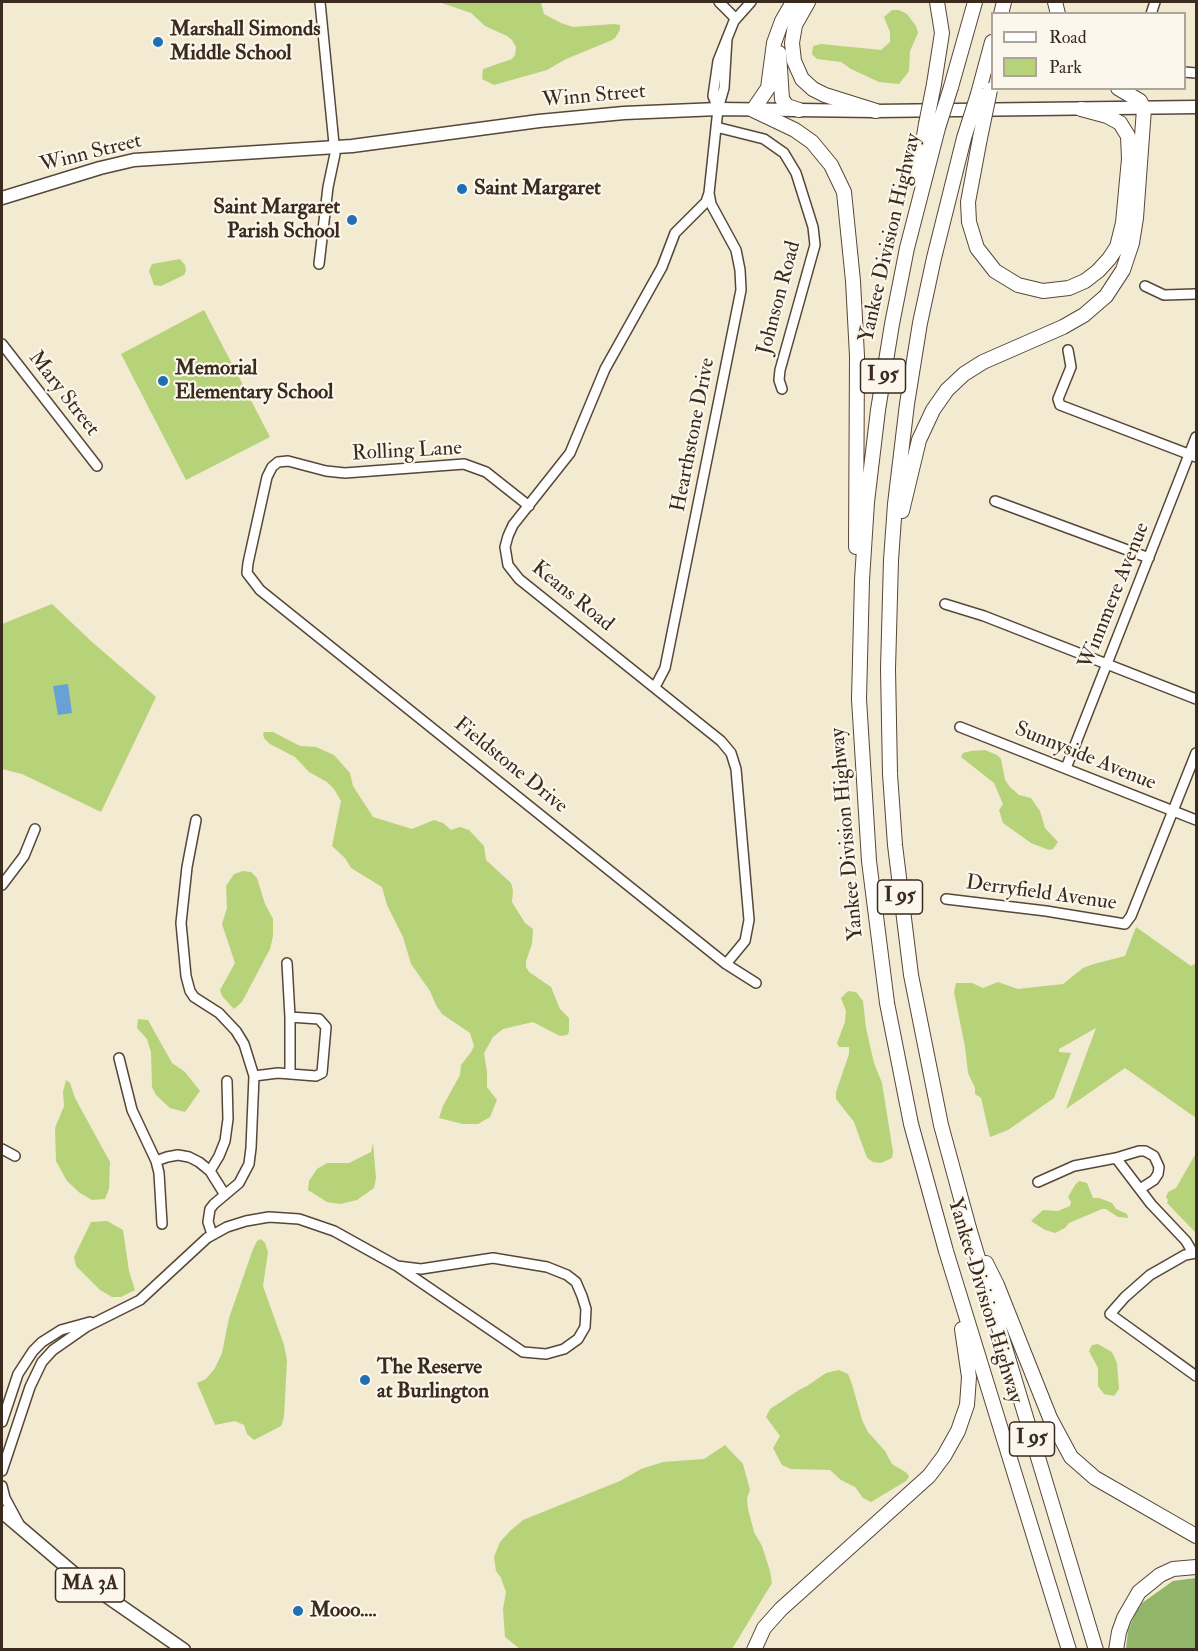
<!DOCTYPE html>
<html>
<head>
<meta charset="utf-8">
<style>
  body { margin:0 }
  #map { position:relative; width:1198px; height:1651px; overflow:hidden; background:#f2ead1; font-family:"IM FELL Double Pica",serif }
  canvas { display:block }
  .frame { position:absolute; inset:0; border:3px solid #3b2a1e; pointer-events:none }
  .legend { position:absolute; left:991px; top:12px; width:195px; height:78px; box-sizing:border-box; background:#fbf7ec; border:2px solid #aea59a; margin:0; padding:8px 10px; list-style:none; font-size:18px; color:#3b2a1e }
  .legend li { display:flex; align-items:center; gap:12px; height:30px }
  .legend b { width:30px; border:2px solid #aea59a }
</style>
</head>
<body>
<div id="map">
<canvas width="1198" height="1651"></canvas>
<div class="frame"></div>
<ul class="legend">
<li><b style="height:8px;background:#fff"></b>Road</li>
<li><b style="height:16px;background:#b7d379"></b>Park</li>
</ul>
</div>
<script>
const ctx = document.querySelector('canvas').getContext('2d');
ctx.lineJoin = 'round';
function fill(path, color) { ctx.fillStyle = color; ctx.fill(path, 'evenodd'); }
const toPath = rows => new Path2D(rows.map(r => 'M' + r).join(''));
function stroke(path, color, width, dash) { ctx.strokeStyle = color; ctx.lineWidth = width; ctx.lineCap = dash ? 'butt' : 'round'; ctx.setLineDash(dash || []); ctx.stroke(path); }
function write(font, color, halo, rows, align = 'center') {
  ctx.font = font + ' "IM FELL Double Pica",serif'; ctx.lineWidth = 4.5; ctx.setLineDash([]); ctx.textBaseline = 'middle'; ctx.strokeStyle = halo; ctx.fillStyle = color; for (const [text, x, y, turn = 0] of rows) {
    ctx.save(); ctx.translate(x, y); ctx.rotate((+turn || 0) * Math.PI / 180); ctx.textAlign = isNaN(turn) ? turn : align; if (halo) ctx.strokeText(text, 0, 0); ctx.fillText(text, 0, 0); ctx.restore();
  }
}
const green = toPath([
  [439,2,541,2,544,14,561,23,573,27,614,24,620,25,620,30,615,38,610,41,566,59,547,70,494,85,482,79,483,69,512,59,515,55,516,47,512,40,507,36,485,26,471,13],
  [892,10,899,10,907,14,916,26,918,33,910,51,909,71,899,84,879,82,851,69,841,62,817,59,812,54,813,46,821,44,881,50,890,42,890,32,884,17],
  [180,259,185,265,186,271,184,275,161,286,154,285,149,271,152,264],
  [204,310,270,437,186,480,121,354],
  [52,604,92,642,156,697,101,812,22,774,2,769,2,624],
  [264,732,273,732,300,746,316,747,334,755,350,773,353,786,373,817,412,829,434,820,443,823,451,830,460,827,469,830,484,846,486,860,511,883,513,890,512,902,525,923,533,929,532,944,526,961,526,967,529,972,551,987,560,1009,569,1018,569,1032,567,1035,560,1036,533,1022,503,1029,493,1037,484,1053,487,1072,487,1087,497,1100,490,1117,478,1124,463,1124,439,1118,443,1106,460,1075,461,1065,471,1052,474,1046,470,1033,442,1014,436,1005,430,991,411,964,403,937,387,905,382,887,351,868,345,858,332,846,341,801,334,789,327,782,309,772,295,757,270,744,264,738,263,734],
  [985,750,997,755,1001,759,1005,780,1010,787,1019,795,1031,798,1040,811,1045,828,1058,842,1053,849,1049,850,1031,843,1003,823,999,810,1003,804,994,783,961,757,963,753,971,751],
  [243,871,251,872,257,878,265,904,273,919,273,936,270,949,242,1002,234,1009,222,996,220,990,235,963,222,924,227,908,226,886,234,874],
  [1136,927,1191,966,1196,963,1196,1118,1125,1068,1066,1109,1096,1028,1059,1049,1059,1052,1071,1053,1054,1098,1008,1130,990,1137,981,1098,975,1094,975,1088,968,1073,965,1047,954,992,956,983,972,983,983,988,998,982,1018,989,1063,984,1083,968,1094,964,1125,956],
  [848,991,856,992,863,1001,866,1028,874,1063,882,1083,893,1152,892,1158,881,1163,873,1162,867,1158,854,1122,836,1099,836,1092,849,1054,849,1047,839,1047,837,1043,845,1022,846,1011,841,998],
  [138,1019,148,1020,172,1063,185,1072,200,1091,185,1112,170,1108,156,1095,152,1087,151,1052,147,1039,137,1028],
  [66,1080,70,1083,75,1098,110,1162,109,1189,105,1199,92,1200,80,1193,67,1181,56,1161,55,1128,64,1106,63,1092],
  [373,1143,376,1178,374,1188,357,1200,340,1204,327,1202,308,1190,309,1181,317,1169,327,1163,349,1163,371,1152],
  [1196,1153,1196,1233,1167,1203,1168,1200,1166,1197,1168,1192,1176,1188],
  [1079,1181,1087,1183,1093,1198,1099,1198,1112,1203,1116,1209,1127,1214,1128,1218,1118,1217,1106,1209,1102,1209,1069,1223,1065,1228,1055,1233,1045,1230,1031,1221,1043,1210,1058,1211,1070,1206,1071,1202,1068,1197,1075,1185],
  [107,1221,123,1230,129,1271,135,1290,121,1297,112,1297,100,1290,76,1266,74,1257,91,1222],
  [261,1239,265,1243,268,1252,263,1286,284,1345,287,1360,284,1417,281,1426,254,1440,247,1434,244,1425,235,1421,215,1425,197,1383,206,1379,215,1368,222,1353,229,1318,253,1249,257,1241],
  [1098,1344,1112,1352,1117,1363,1119,1389,1114,1396,1104,1394,1098,1386,1098,1368,1089,1351,1092,1345],
  [839,1370,848,1374,852,1384,862,1420,868,1432,885,1451,892,1464,907,1473,909,1477,906,1481,871,1502,863,1498,855,1487,841,1480,830,1470,791,1469,782,1465,773,1448,780,1436,766,1417,770,1409,799,1390,807,1386,826,1373],
  [725,1445,743,1464,750,1490,747,1498,748,1509,754,1532,762,1546,770,1571,772,1583,732,1649,520,1649,505,1637,503,1609,506,1592,501,1578,496,1571,494,1557,500,1542,510,1531,523,1520,620,1481,641,1469,663,1462,704,1459]
]);
const forest = toPath([
  [1196,1578,1196,1649,1126,1649,1128,1631,1135,1614,1142,1603,1173,1581]
]);
const water = toPath([
  [68,684,72,713,58,715,53,686]
]);
const minor = toPath([
  [719,2,736,19],
  [1151,14,1155,2],
  [1184,72,1196,73],
  [718,109,713,96,718,61,734,21,751,2],
  [716,127,764,139,784,153,796,173,813,227,815,245,780,370,779,380,782,389],
  [319,264,328,187,335,154,320,2],
  [1145,286,1164,295,1196,294],
  [2,344,97,466],
  [1068,350,1071,367,1058,399,1060,405,1196,457],
  [995,501,1149,558],
  [529,506,486,472,464,464,345,473,326,471,288,461,278,462,272,467,267,477,248,563,247,573,260,590,726,964,756,983],
  [945,604,984,616,1196,699],
  [655,687,665,668,741,290,740,270,736,250,711,204,709,193],
  [960,727,1196,820],
  [1066,768,1196,437],
  [196,820,187,867,181,923,186,976,190,991,194,997,219,1013,236,1031,244,1044,254,1076,251,1148,249,1164,239,1183,214,1204,210,1209,208,1222,212,1234],
  [2,885,24,856,35,829],
  [946,899,1046,911,1125,924,1131,916,1196,753],
  [287,963,290,1017,290,1074],
  [726,964,745,941,749,920,736,769,731,753,721,741,519,579,508,565,505,547,508,536,513,525,570,453,605,369,662,267,675,233,706,202,709,193,718,109,724,88,727,38],
  [119,1058,132,1110,156,1161,159,1173,162,1224],
  [254,1076,278,1073,316,1076,322,1073,326,1027,319,1019,290,1017],
  [2,1149,15,1156],
  [1116,1158,1139,1151,1145,1151,1154,1156,1159,1167,1158,1174,1154,1180,1140,1189],
  [156,1161,167,1157,178,1155,189,1157,199,1162,210,1171,225,1195],
  [210,1171,219,1156,225,1141,228,1119,227,1081],
  [1038,1182,1074,1166,1116,1158,1151,1204,1186,1241,1193,1253],
  [1196,1253,1185,1255,1150,1275,1125,1297,1110,1314,1196,1376],
  [2,1422,18,1374,33,1351,42,1342,61,1330,90,1322],
  [2,1471,30,1387,42,1362,53,1350,86,1327,140,1300,207,1238,227,1227,246,1221,269,1217,299,1219,334,1231,397,1266,523,1352,546,1354,564,1349,578,1339,585,1327,586,1309,582,1296,576,1282,567,1275,547,1267,493,1258,421,1269,397,1266],
  [2,1486,5,1498,19,1524]
]);
const major = toPath([
  [2,198,100,168,134,160,352,146,539,121,624,113,718,109,876,111,1196,107],
  [2,1512,76,1575,184,1650]
]);
const highway = toPath([
  [793,2,782,21,774,43,768,88,753,110,795,130,812,142,831,165,844,192,853,281,857,356,856,547],
  [808,2,795,25,792,43,794,61,802,79,813,89,825,95,876,111],
  [1055,2,1058,14],
  [1001,14,1004,2],
  [779,53,782,99,787,106,799,110],
  [934,84,942,33,937,2],
  [951,87,975,2],
  [978,94,992,42],
  [938,128,907,248,892,324,878,410,867,502,862,580,859,699,869,861,887,1003,911,1124,946,1251,1069,1650],
  [964,138,934,258,920,323,907,404,895,504,891,560,888,669,890,774,895,845,911,975,941,1125,969,1228,1096,1650],
  [980,138,968,202,969,222,977,248,995,271,1018,285,1043,291,1069,288,1085,281,1098,271,1109,259,1117,247,1123,223,1129,159,1128,136,1120,123,1107,116,1081,109],
  [917,178,926,124],
  [902,511,919,440,933,410,947,390,964,374,983,362,1063,327,1084,315,1106,296,1123,270,1132,243,1136,218,1144,109,1140,101,1118,88],
  [986,1263,997,1285,1050,1418,1071,1457,1095,1478,1196,1536],
  [754,1650,764,1628,781,1609,929,1476,944,1456,958,1431,967,1405,969,1377,962,1329],
  [1116,1650,1119,1632,1124,1618,1139,1592,1160,1575,1173,1569,1196,1567]
]);
const highwayBridge = toPath([
  [926,124,934,84],
  [938,128,951,87],
  [964,138,978,94],
  [980,138,990,90]
]);
const markers = [
  [158,42,6,"#1f6fb2"],
  [462,189,6,"#1f6fb2"],
  [352,220,6,"#1f6fb2"],
  [163,381,6,"#1f6fb2"],
  [365,1380,6,"#1f6fb2"],
  [298,1611,6,"#1f6fb2"]
];
const shields = [
  [883,376,45],
  [900,897,45],
  [1032,1439,45],
  [90,1585,69]
];
const shieldNames = [
  ["I 95",883,376],
  ["I 95",900,897],
  ["I 95",1032,1439],
  ["MA 3A",90,1585]
];
const poiNames = [
  ["Marshall Simonds",170,30],
  ["Middle School",170,54],
  ["Saint Margaret",474,189],
  ["Saint Margaret",340,208,"right"],
  ["Parish School",340,232,"right"],
  ["Memorial",175,369],
  ["Elementary School",175,393],
  ["The Reserve",377,1368],
  ["at Burlington",377,1392],
  ["Mooo....",310,1611]
];
const streetNames = [
  ["Winn Street",594,97,-5],
  ["Winn Street",91,154,-14],
  ["Yankee Division Highway",891,238,-77],
  ["Johnson Road",780,298,-75],
  ["Mary Street",63,394,52],
  ["Hearthstone Drive",694,435,-79],
  ["Rolling Lane",407,452,-3],
  ["Winnmere Avenue",1115,596,-68],
  ["Keans Road",572,597,39],
  ["Sunnyside Avenue",1085,757,22],
  ["Fieldstone Drive",510,766,39],
  ["Yankee Division Highway",848,834,-95],
  ["Derryfield Avenue",1041,894,8],
  ["Yankee Division Highway",984,1301,73]
];
fill(green, '#b7d379');
fill(forest, '#91b569');
fill(water, '#67a1d6');
stroke(minor, '#564739', 12);
stroke(major, '#564739', 15);
stroke(highway, '#564739', 16);
stroke(minor, '#fff', 9);
stroke(major, '#fff', 12);
stroke(highway, '#fff', 14);
stroke(highwayBridge, '#564739', 16, []);
stroke(highwayBridge, '#fff', 14);
for (const [x, y, r, color] of markers) { const dot = new Path2D(); dot.arc(x, y, r, 0, 2 * Math.PI); ctx.fillStyle = color; ctx.fill(dot); stroke(dot, '#fbf7ec', 2); }
for (const [x, y, w] of shields) { const box = new Path2D(); box.roundRect(x - w / 2, y - 17, w, 34, 4.5); ctx.fillStyle = '#fbf7ec'; ctx.fill(box); stroke(box, '#3b2a1e', 1.5); }
write('bold 20px', '#3b2a1e', null, shieldNames);
write('bold 21px', '#3b2a1e', '#fbf7ec', poiNames, 'left');
write('21px', '#3b2a1e', '#fbf7ec', streetNames);
</script>
</body>
</html>
